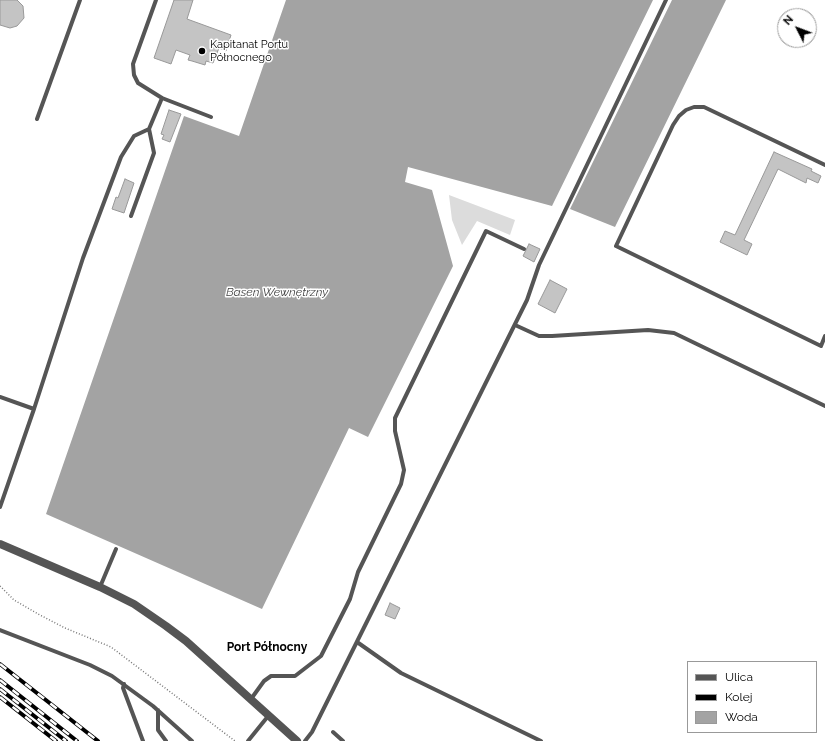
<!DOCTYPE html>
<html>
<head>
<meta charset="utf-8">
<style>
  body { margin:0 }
  #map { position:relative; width:825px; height:741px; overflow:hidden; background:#fff; font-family:Raleway,sans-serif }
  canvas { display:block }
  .legend { position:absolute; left:687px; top:661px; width:130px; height:72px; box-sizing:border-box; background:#fff; border:1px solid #999; margin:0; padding:5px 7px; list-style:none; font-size:12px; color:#000 }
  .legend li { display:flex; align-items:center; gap:8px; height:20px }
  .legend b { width:20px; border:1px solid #999 }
  .north { position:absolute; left:777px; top:8px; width:40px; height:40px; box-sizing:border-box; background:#fff; border:1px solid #999; border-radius:50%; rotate:312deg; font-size:11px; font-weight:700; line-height:16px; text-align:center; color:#000 }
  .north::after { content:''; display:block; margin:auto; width:14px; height:18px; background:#000; clip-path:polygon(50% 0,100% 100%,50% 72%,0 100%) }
</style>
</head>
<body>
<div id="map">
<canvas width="825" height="741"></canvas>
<ul class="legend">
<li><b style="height:5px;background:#555"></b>Ulica</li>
<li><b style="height:5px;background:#000"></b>Kolej</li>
<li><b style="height:11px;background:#a3a3a3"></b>Woda</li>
</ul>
<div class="north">N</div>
</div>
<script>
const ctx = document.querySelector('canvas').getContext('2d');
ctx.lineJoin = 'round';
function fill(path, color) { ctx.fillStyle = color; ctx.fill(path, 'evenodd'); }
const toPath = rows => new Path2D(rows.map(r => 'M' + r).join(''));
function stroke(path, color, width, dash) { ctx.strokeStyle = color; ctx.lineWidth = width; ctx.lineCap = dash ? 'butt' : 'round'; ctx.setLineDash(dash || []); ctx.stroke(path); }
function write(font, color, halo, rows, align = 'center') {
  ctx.font = font + ' Raleway,sans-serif'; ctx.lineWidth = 3; ctx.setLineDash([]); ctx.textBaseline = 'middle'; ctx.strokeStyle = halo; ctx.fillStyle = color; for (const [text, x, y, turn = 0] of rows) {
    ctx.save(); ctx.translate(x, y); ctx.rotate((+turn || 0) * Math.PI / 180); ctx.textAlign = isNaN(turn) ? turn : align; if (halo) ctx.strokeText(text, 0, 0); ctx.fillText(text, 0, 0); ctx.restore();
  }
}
const green = toPath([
  [449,195,515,220,510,235,477,221,462,245,452,220]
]);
const water = toPath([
  [286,0,653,0,552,206,408,167,405,182,432,190,453,266,368,437,349,428,262,609,46,514,184,116,239,136],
  [672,0,726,0,615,227,570,209]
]);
const building = toPath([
  [0,0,17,0,23,6,24,18,17,26,10,28,0,25,0,0],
  [174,0,193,0,187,19,231,35,226,51,219,48,213,63,206,61,205,65,192,61,188,60,190,55,176,50,171,64,154,58,174,0],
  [169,110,181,114,170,142,162,139,164,135,161,134,169,110],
  [774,152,812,169,811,171,821,176,818,183,807,178,806,183,778,169,744,240,752,244,747,255,720,242,725,231,735,235,774,152],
  [125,179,134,183,124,213,112,209,116,197,118,198,125,179],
  [529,244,540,249,534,262,523,256,529,244],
  [550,280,567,289,555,313,538,304,550,280],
  [390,603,400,608,395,619,385,615,390,603]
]);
const path = toPath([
  [0,586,14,600,38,614,65,628,111,647,235,741]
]);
const lane = toPath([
  [156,0,133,64,134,75,138,83,162,98],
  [37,119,80,0],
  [825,165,704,107,694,107,686,110,679,116,673,125,616,246,821,346,825,336],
  [131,216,154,153,149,129,162,98,211,117],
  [515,325,539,336,552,336,648,330,674,333,825,406],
  [0,397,34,409,0,507],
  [34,409,83,258,121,157,134,136,149,129],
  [100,587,116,549],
  [0,630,90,665,112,676,153,706,192,741],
  [357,642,401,673,541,741],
  [124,684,123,688,143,741],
  [251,699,264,681,271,676,295,676,321,656,350,599,358,572,401,484,404,470,395,431,395,418,486,231,524,249],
  [158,710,158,730,166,741],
  [333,732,343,741],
  [248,741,269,715],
  [305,741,312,732,527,300,539,265,666,0]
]);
const street = toPath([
  [0,544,100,587,134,604,166,626,186,641,297,741]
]);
const rail = toPath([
  [0,664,98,741],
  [0,680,77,741],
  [0,689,66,741],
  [0,697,56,741]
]);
const markers = [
  [202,51,4,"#000"]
];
const poiNames = [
  ["Kapitanat Portu",210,45],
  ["Północnego",210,58]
];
const waterNames = [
  ["Basen Wewnętrzny",277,292]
];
const neighbourhoodNames = [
  ["Port Północny",267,647]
];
fill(green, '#dcdcdc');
fill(water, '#a3a3a3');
fill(building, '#c4c4c4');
stroke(building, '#999', 1);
stroke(path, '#777', 1.5, [1, 2]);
stroke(lane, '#555', 4);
stroke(street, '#555', 8);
stroke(rail, '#000', 4);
stroke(rail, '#fff', 2.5, [8]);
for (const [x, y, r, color] of markers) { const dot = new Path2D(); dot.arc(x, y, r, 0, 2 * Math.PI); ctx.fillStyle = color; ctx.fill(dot); stroke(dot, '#fff', 1.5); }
write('11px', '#000', '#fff', poiNames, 'left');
write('italic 12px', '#444', '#fff', waterNames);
write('bold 12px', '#000', '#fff', neighbourhoodNames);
</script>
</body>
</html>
